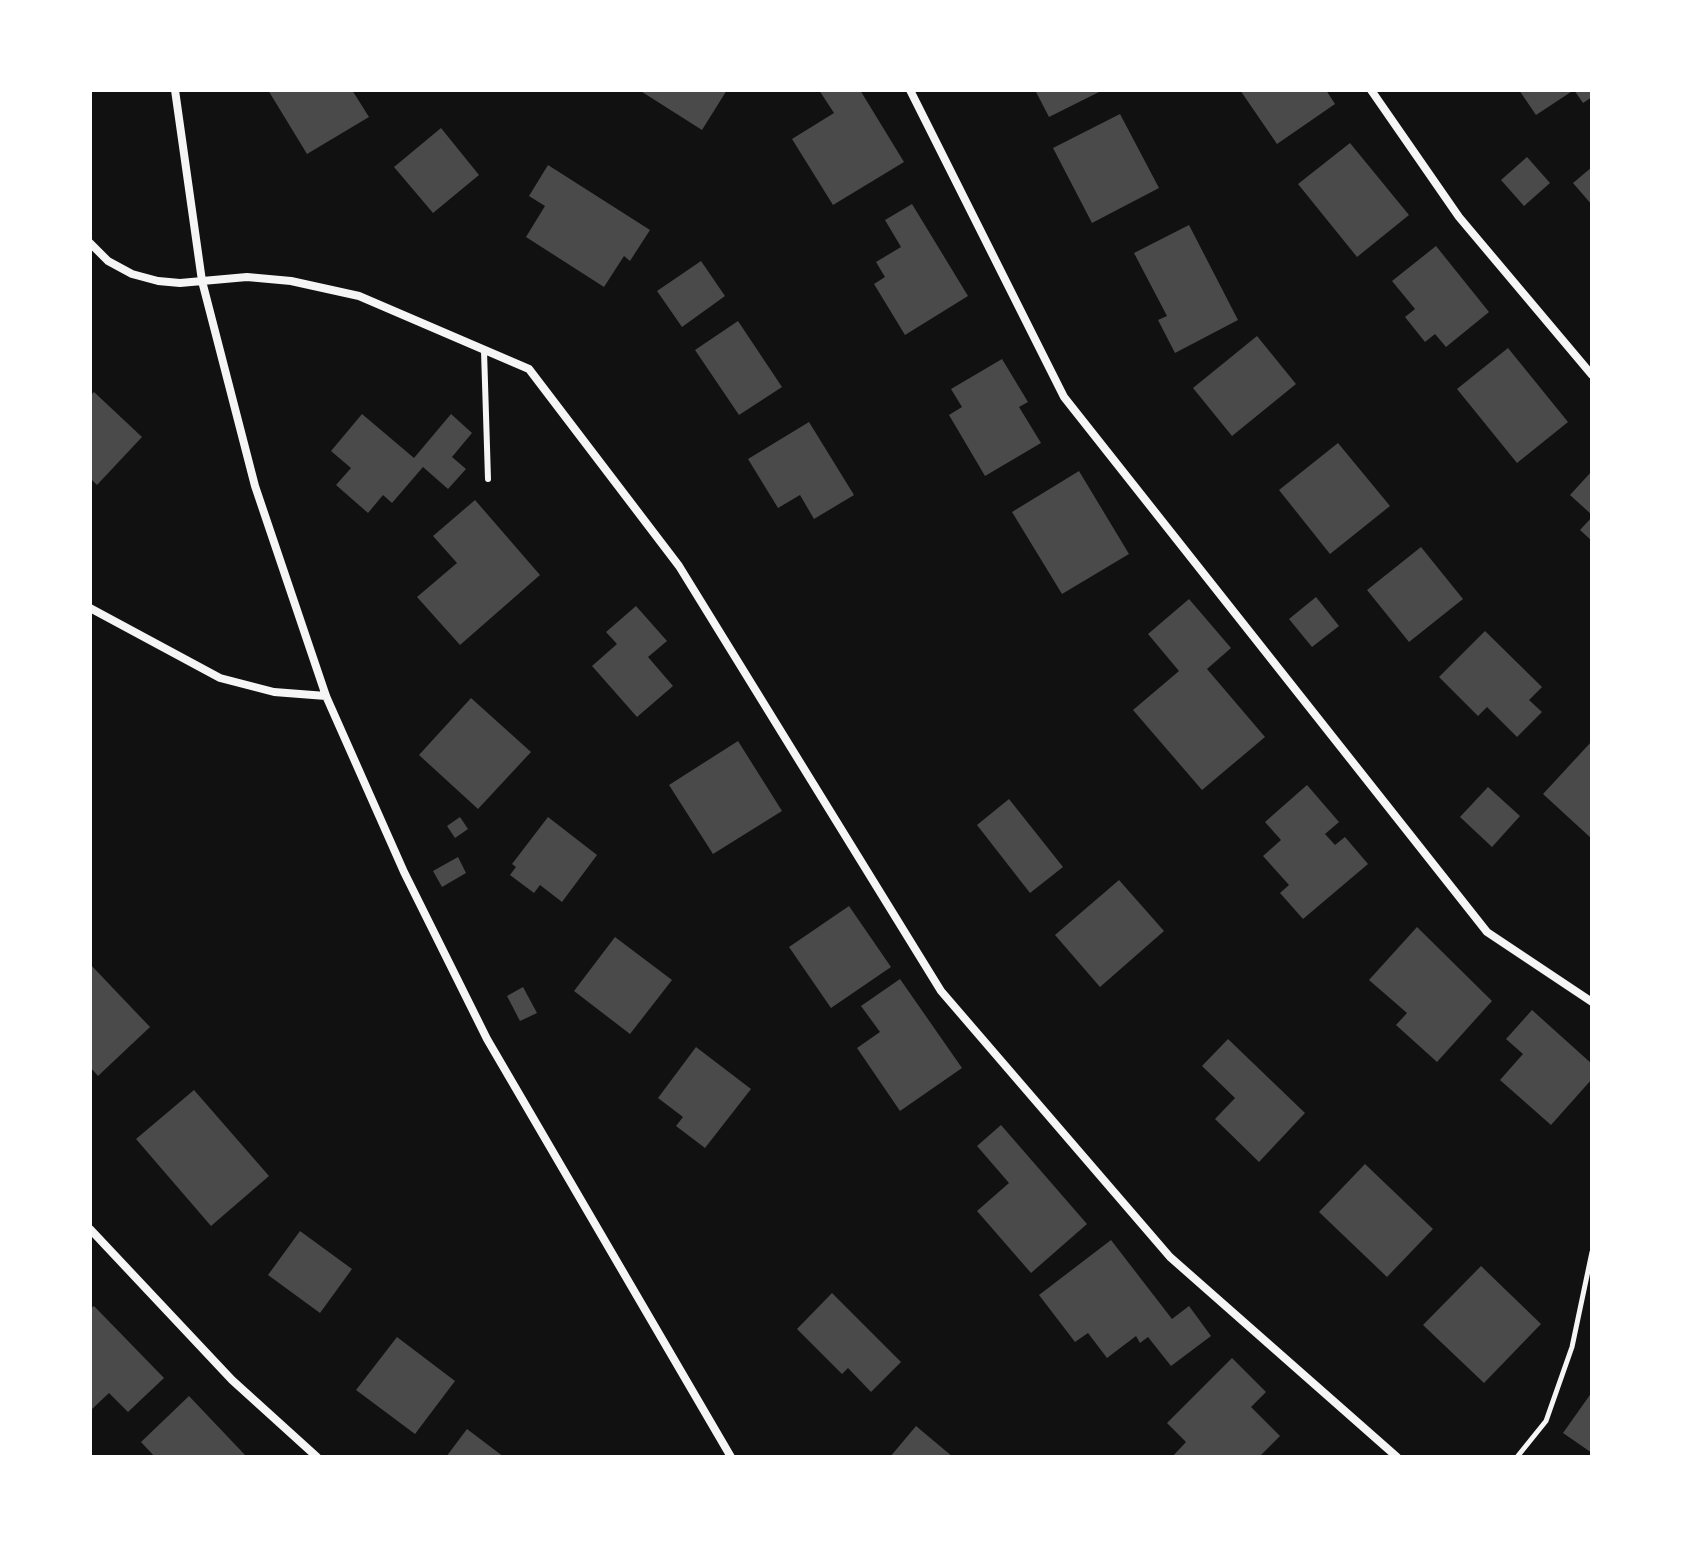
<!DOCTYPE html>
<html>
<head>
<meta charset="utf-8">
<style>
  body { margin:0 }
  #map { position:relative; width:1682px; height:1547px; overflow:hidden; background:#111; font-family:"Public Sans",sans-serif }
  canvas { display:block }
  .frame { position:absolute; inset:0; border:92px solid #fff; pointer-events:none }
</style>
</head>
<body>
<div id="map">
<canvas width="1682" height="1547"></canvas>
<div class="frame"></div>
</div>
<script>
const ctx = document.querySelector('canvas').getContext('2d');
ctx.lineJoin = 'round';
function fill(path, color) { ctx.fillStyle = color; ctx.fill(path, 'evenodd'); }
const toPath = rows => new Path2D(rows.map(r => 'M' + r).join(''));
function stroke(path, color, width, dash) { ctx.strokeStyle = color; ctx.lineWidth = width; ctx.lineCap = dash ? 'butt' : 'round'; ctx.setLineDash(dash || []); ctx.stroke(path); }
const building = toPath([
  [268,90,352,90,369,117,307,154],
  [639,90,727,90,702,130],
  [819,90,860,90,904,162,833,205,792,139,834,113],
  [1035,90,1103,90,1049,117],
  [1240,90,1326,90,1335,104,1277,144],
  [1519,90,1574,90,1536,115],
  [1574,90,1592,90,1592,97,1583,103],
  [1120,114,1159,188,1092,223,1053,148],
  [441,128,479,175,433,213,394,167],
  [1350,143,1409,215,1357,257,1298,184],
  [1527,157,1550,183,1524,206,1501,180],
  [548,165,650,230,630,261,624,256,604,287,526,237,545,206,529,196],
  [1592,167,1592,205,1573,183],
  [912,204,968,296,905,335,874,284,885,277,876,262,901,247,885,220],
  [1189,225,1238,320,1175,353,1158,320,1167,316,1134,253],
  [1436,246,1489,312,1446,347,1435,334,1425,342,1405,317,1415,309,1392,281],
  [701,261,725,296,682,327,657,291],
  [738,321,782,387,739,415,695,350],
  [1257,336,1296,384,1232,436,1193,388],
  [1508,348,1568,422,1517,463,1457,389],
  [1002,359,1028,402,1019,407,1041,443,985,476,949,415,962,407,951,389],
  [94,392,142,437,97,485,90,478,90,396],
  [362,414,414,458,451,414,472,433,452,457,466,469,448,489,423,467,392,503,383,495,368,513,336,485,351,468,331,451],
  [809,422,854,495,814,519,800,495,778,508,748,459],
  [1338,443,1390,506,1330,554,1279,490],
  [1079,471,1129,554,1062,594,1012,512],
  [1592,471,1592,515,1570,495],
  [475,500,540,575,460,645,417,597,457,563,433,536],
  [1592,517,1592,541,1580,530],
  [1421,547,1463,599,1409,642,1367,590],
  [1316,597,1339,626,1312,647,1289,619],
  [1189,599,1231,648,1207,669,1265,737,1202,790,1133,710,1179,671,1148,634],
  [636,606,667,641,648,657,673,686,637,717,592,666,617,644,606,632],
  [1485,631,1542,687,1529,700,1542,712,1517,737,1487,707,1478,716,1439,677],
  [471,698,531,752,478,809,419,755],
  [738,741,782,811,713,854,669,785],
  [1592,741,1592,839,1543,794],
  [1307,785,1339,822,1325,834,1335,845,1345,837,1368,864,1303,919,1280,893,1289,885,1263,856,1281,840,1265,822],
  [1488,787,1520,816,1492,847,1460,817],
  [1009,799,1063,867,1030,893,977,825],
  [460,817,468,829,455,838,447,826],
  [548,817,597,855,562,902,540,885,534,893,510,875,516,867,512,864],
  [458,857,466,873,442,887,433,871],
  [1119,880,1164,931,1100,987,1055,935],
  [849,906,891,967,831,1008,789,947],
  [1417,927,1492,1001,1437,1062,1396,1025,1407,1013,1369,980],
  [615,937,672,980,630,1034,574,991],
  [90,964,150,1027,98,1076,90,1067],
  [900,979,962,1068,900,1111,857,1048,880,1032,861,1006],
  [523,987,537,1013,520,1021,507,996],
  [1532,1010,1592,1064,1592,1079,1551,1125,1500,1080,1523,1054,1506,1039],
  [1228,1039,1305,1113,1259,1162,1215,1119,1235,1098,1202,1066],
  [696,1047,751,1089,705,1148,676,1126,683,1117,658,1098],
  [194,1090,269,1176,211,1226,136,1139],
  [1001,1125,1087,1224,1031,1273,977,1211,1009,1183,977,1146],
  [1365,1164,1433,1229,1387,1277,1319,1212],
  [300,1231,352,1269,320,1313,268,1275],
  [1111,1240,1172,1319,1189,1306,1211,1336,1171,1366,1148,1337,1140,1343,1136,1336,1107,1358,1088,1333,1075,1342,1039,1295],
  [1481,1266,1541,1324,1484,1383,1423,1325],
  [832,1293,901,1362,871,1392,848,1368,842,1374,797,1329],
  [94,1306,164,1378,128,1412,109,1393,90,1411,90,1309],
  [397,1337,455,1381,415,1434,356,1390],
  [1232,1358,1266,1392,1251,1407,1280,1436,1259,1457,1172,1457,1186,1442,1167,1423],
  [1592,1392,1592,1453,1563,1433],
  [189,1396,245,1455,243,1457,155,1457,141,1442],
  [916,1426,953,1457,890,1457],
  [467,1429,504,1457,446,1457]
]);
const path = toPath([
  [1517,1457,1546,1421,1572,1347,1592,1252]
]);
const service = toPath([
  [484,351,488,479]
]);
const minor = toPath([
  [175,90,202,281,255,486,326,696,404,872,487,1039,731,1457],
  [910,90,1064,397,1487,932,1592,1002],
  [1371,90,1459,217,1592,375],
  [90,243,108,261,132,274,158,281,180,283,247,277,291,281,359,296,529,369,679,566,941,991,1170,1257,1397,1457],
  [90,608,220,678,274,692,326,696],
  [90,1229,232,1380,317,1457]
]);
fill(building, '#4a4a4a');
stroke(path, '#f5f5f5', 5);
stroke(service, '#f5f5f5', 6);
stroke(minor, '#f5f5f5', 8);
</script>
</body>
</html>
